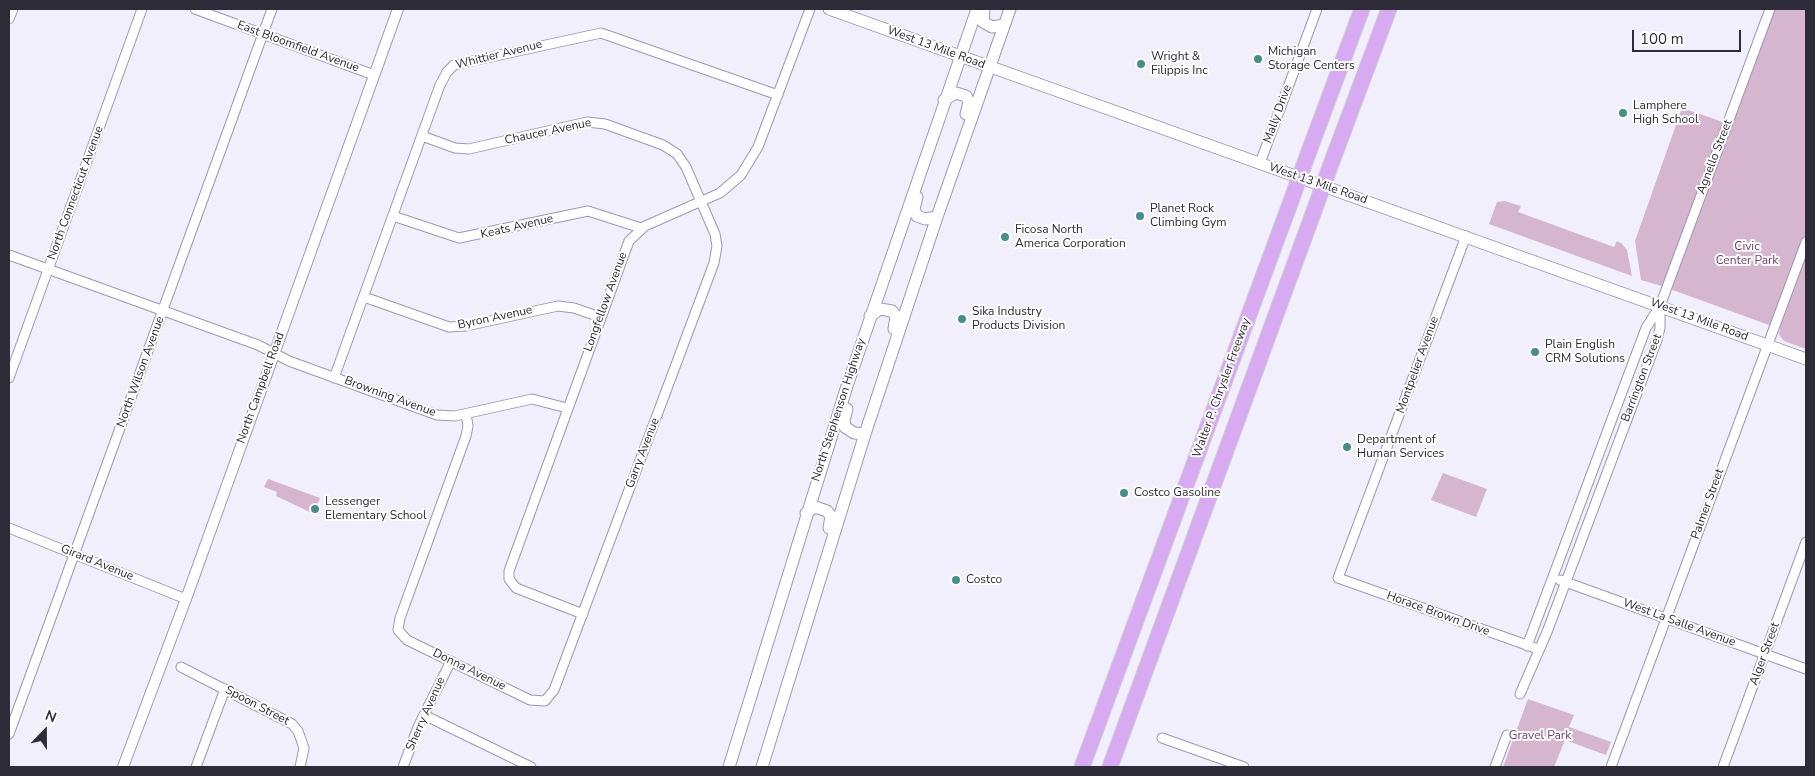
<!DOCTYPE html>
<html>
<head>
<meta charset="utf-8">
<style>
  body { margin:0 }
  #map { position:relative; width:1815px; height:776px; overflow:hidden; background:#f1effb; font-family:"Nunito Sans",sans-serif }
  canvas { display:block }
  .frame { position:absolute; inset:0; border:10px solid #2d2b37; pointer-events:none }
  .north { position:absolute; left:20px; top:706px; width:50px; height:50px; -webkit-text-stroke:4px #fff; paint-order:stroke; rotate:22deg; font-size:14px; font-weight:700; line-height:20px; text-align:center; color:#2d2b37 }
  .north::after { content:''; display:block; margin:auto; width:18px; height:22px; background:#2d2b37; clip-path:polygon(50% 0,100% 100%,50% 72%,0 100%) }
  .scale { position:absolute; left:1632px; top:30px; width:109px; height:22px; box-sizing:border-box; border:2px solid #2d2b37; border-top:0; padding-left:6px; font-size:15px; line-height:18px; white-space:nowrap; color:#2d2b37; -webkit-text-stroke:4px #fff; paint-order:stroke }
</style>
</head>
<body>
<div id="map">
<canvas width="1815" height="776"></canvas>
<div class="frame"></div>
<div class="north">N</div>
<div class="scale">100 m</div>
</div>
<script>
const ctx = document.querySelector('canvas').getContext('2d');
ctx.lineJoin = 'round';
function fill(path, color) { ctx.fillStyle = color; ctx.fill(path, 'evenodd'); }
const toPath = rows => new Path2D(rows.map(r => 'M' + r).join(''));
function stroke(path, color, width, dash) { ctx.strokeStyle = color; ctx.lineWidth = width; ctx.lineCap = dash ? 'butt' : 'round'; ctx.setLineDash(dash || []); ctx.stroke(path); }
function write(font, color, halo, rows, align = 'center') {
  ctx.font = font + ' "Nunito Sans",sans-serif'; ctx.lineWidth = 4; ctx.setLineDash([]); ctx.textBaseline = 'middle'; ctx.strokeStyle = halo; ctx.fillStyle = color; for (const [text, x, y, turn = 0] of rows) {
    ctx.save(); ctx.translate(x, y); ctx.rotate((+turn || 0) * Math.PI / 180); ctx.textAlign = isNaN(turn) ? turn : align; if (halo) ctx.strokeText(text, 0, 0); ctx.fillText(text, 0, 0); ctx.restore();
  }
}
const green = toPath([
  [1775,9,1806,9,1806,349,1784,341,1779,335,1780,329,1670,289],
  [1682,108,1723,122,1662,286,1641,280,1635,241],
  [1505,201,1521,206,1518,212,1614,247,1617,241,1621,243,1627,250,1632,276,1489,224,1497,202],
  [1443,473,1487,489,1476,517,1431,500],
  [268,479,320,498,314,514,276,496,277,492,264,487],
  [1528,699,1574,715,1569,727,1611,742,1606,755,1565,740,1554,767,1503,767]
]);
const minor = toPath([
  [195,9,374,75],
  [9,19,13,9],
  [422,136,455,148,469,149,587,122,605,124,663,145,677,154,686,167,715,234,717,246,714,263,554,690,545,701,530,700,407,640,398,630,400,618,466,436,468,426,466,414],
  [1260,163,1317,9],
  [393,216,459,238,588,211,641,228],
  [1466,236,1338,578,1538,649],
  [9,255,258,345,289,361,437,415,455,416,532,399,567,408],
  [364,297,449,327,466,326,558,306,574,308,600,317],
  [9,378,142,9],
  [334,378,440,85,447,72,454,65,601,33,778,95],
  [9,528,186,599],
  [1560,580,1806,669],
  [583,614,516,588,509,579,509,571,629,241,645,226,720,193,741,175,758,147,810,9],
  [1527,646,1646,328,1660,306,1770,9],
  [181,667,292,724,298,731,304,748,300,767],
  [1520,694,1547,632,1657,340,1660,328,1660,307],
  [424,715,531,767],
  [9,734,272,9],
  [1162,738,1244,767],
  [196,767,225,689],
  [403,767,418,727,451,661],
  [1495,767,1507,735],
  [1611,767,1806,242],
  [1723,767,1806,542]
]);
const tertiary = toPath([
  [123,767,186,599,398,9]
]);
const secondary = toPath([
  [829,9,1806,359],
  [984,9,983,22,992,27,1004,25],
  [944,100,956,93,966,96,969,102,966,114],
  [917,197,914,209,917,216,925,219,937,217],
  [870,316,880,309,892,311,896,316,894,329],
  [847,409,844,420,845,427,854,433,865,434],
  [806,513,815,507,827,511,831,516,829,528],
  [729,767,847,386,977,9],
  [762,767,865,434,937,217,1010,9]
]);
const motorway = toPath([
  [1308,154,1362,9],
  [1331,164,1389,9],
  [1082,767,1291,201],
  [1110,767,1314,211]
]);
const motorwayBridge = toPath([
  [1291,201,1308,154],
  [1314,211,1331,164]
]);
const markers = [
  [1258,59,5,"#478e8a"],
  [1141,64,5,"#478e8a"],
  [1623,113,5,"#478e8a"],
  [1140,216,5,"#478e8a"],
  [1005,237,5,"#478e8a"],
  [962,319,5,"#478e8a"],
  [1535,352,5,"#478e8a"],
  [1347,447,5,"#478e8a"],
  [1124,493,5,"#478e8a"],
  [315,509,5,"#478e8a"],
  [956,580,5,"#478e8a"]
];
const streetNames = [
  ["East Bloomfield Avenue",298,47,20],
  ["West 13 Mile Road",936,48,20],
  ["Whittier Avenue",499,55,-14],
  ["Mally Drive",1278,114,-70],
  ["Chaucer Avenue",548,132,-12],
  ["Agnello Street",1715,157,-69],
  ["West 13 Mile Road",1318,184,19],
  ["North Connecticut Avenue",76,193,-70],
  ["Keats Avenue",517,227,-13],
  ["Longfellow Avenue",606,302,-70],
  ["Byron Avenue",495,318,-12],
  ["West 13 Mile Road",1699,320,20],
  ["Montpelier Avenue",1418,365,-70],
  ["North Wilson Avenue",141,372,-70],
  ["Barrington Street",1642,378,-69],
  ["North Campbell Road",261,388,-70],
  ["Walter P. Chrysler Freeway",1222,388,-70],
  ["Browning Avenue",390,397,20],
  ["North Stephenson Highway",839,410,-72],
  ["Garry Avenue",643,453,-69],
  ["Palmer Street",1708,504,-70],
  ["Girard Avenue",97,563,22],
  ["Horace Brown Drive",1438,614,20],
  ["West La Salle Avenue",1679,623,20],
  ["Alger Street",1765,654,-70],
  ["Donna Avenue",469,670,26],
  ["Spoon Street",257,706,28],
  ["Sherry Avenue",426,714,-66]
];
const poiNames = [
  ["Michigan",1268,52],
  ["Storage Centers",1268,66],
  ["Wright &",1151,57],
  ["Filippis Inc",1151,71],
  ["Lamphere",1633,106],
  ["High School",1633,120],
  ["Planet Rock",1150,209],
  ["Climbing Gym",1150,223],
  ["Ficosa North",1015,230],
  ["America Corporation",1015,244],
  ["Sika Industry",972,312],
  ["Products Division",972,326],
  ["Plain English",1545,345],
  ["CRM Solutions",1545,359],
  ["Department of",1357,440],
  ["Human Services",1357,454],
  ["Costco Gasoline",1134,493],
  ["Lessenger",325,502],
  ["Elementary School",325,516],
  ["Costco",966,580]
];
const parkNames = [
  ["Civic",1747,247],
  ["Center Park",1747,261],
  ["Gravel Park",1540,736]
];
fill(green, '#d6b5cf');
stroke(minor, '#9d98b6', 11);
stroke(tertiary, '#9d98b6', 12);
stroke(secondary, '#9d98b6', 13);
stroke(motorway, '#d1d0d3', 17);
stroke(minor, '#fff', 9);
stroke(tertiary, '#fff', 10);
stroke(secondary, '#fff', 11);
stroke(motorway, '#d8aaf1', 15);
stroke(motorwayBridge, '#d1d0d3', 17, []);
stroke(motorwayBridge, '#d8aaf1', 15);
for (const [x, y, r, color] of markers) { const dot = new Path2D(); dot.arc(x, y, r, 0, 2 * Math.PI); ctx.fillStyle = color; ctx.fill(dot); stroke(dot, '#fff', 2); }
write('12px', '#2d2b37', '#fff', streetNames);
write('12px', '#2d2b37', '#fff', poiNames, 'left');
write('12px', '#723e69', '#fff', parkNames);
</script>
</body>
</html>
